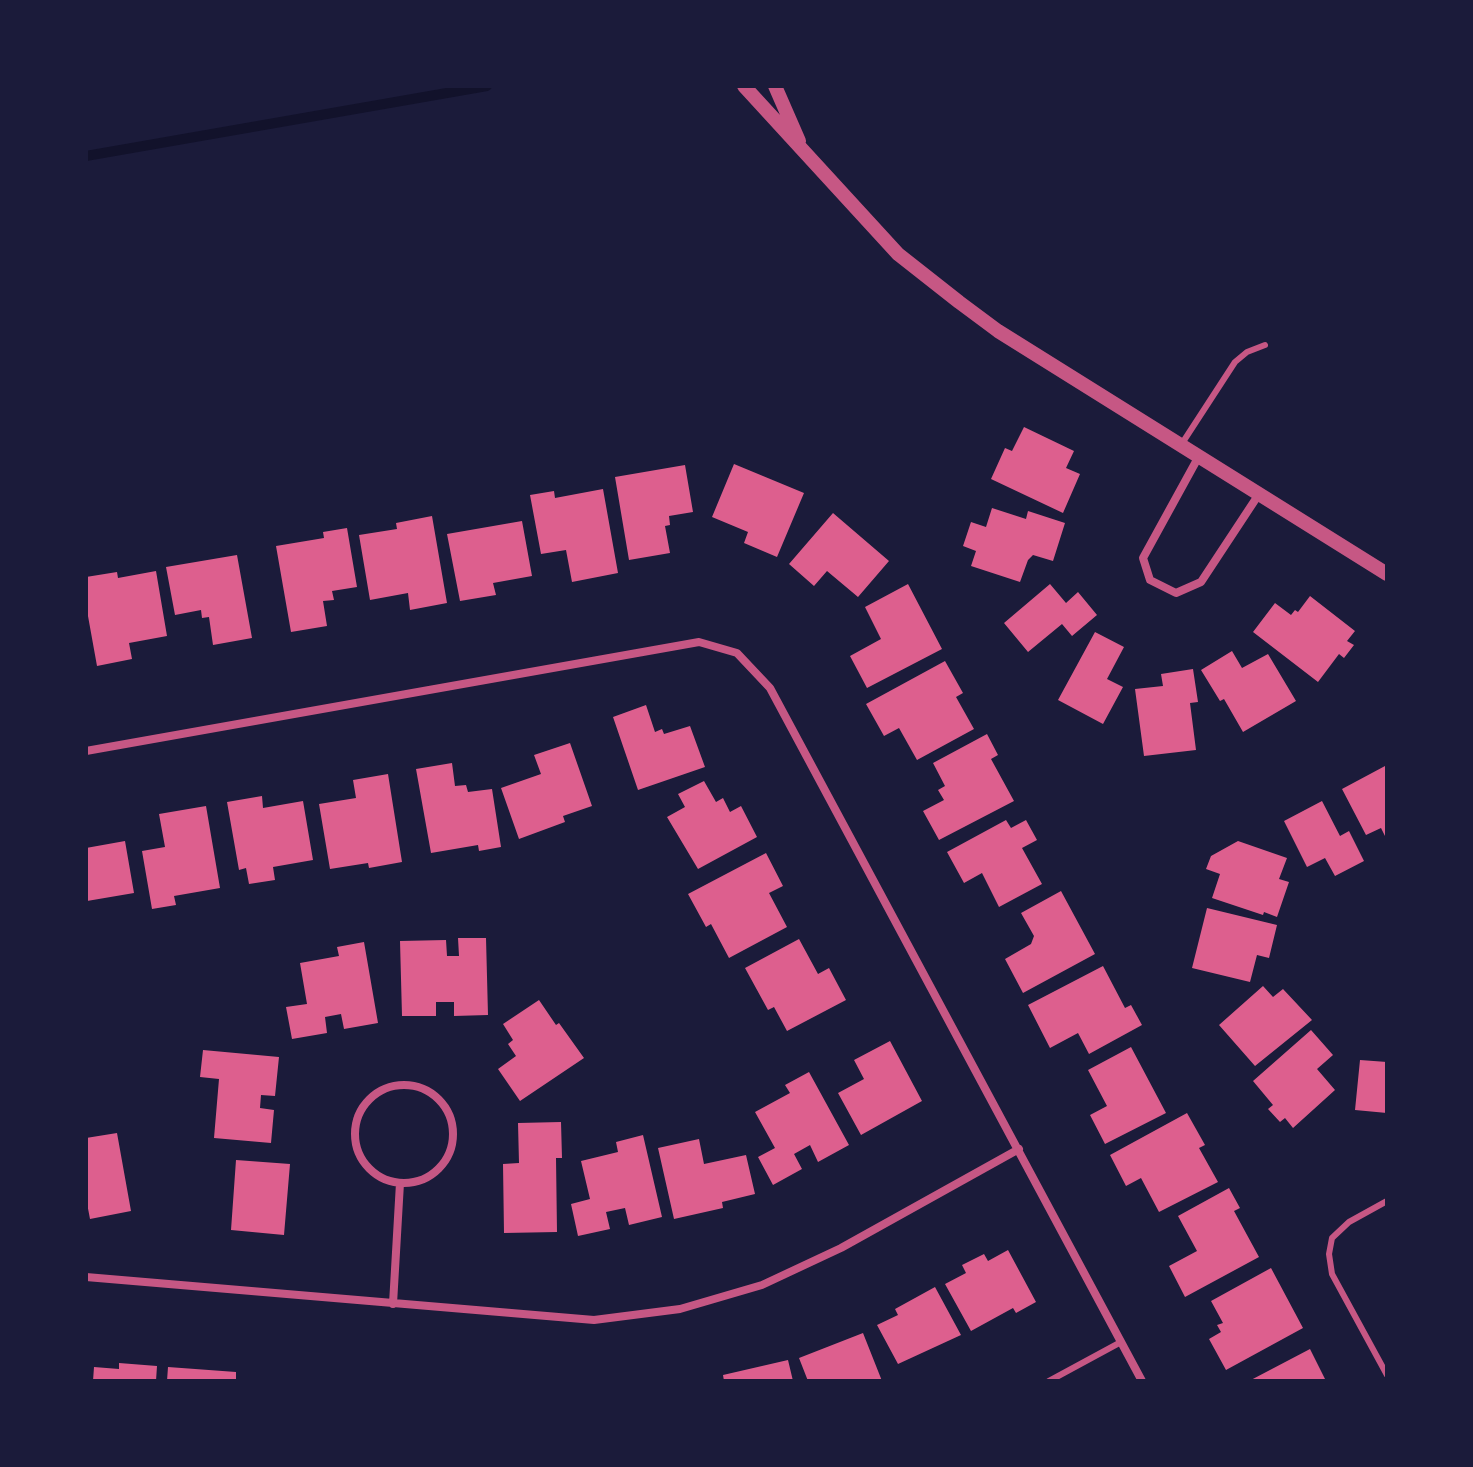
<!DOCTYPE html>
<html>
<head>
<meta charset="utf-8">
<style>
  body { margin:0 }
  #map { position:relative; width:1473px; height:1467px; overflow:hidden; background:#1b1b3a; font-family:"Sofia Sans Condensed",sans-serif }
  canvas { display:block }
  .frame { position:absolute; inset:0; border:88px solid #1b1b3a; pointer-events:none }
</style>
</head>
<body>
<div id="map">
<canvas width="1473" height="1467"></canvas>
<div class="frame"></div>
</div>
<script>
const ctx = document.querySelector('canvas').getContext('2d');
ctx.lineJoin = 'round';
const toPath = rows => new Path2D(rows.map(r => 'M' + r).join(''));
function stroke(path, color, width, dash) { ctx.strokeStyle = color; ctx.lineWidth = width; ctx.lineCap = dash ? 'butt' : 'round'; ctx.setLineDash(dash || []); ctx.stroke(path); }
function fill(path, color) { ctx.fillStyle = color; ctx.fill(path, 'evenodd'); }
const stream = toPath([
  [86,156,487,86]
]);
const building = toPath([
  [1024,427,1074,451,1066,468,1080,474,1063,513,991,479,1005,448,1012,451],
  [734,464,804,493,777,557,744,543,748,532,712,517],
  [685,465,693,512,669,516,670,525,665,526,670,553,629,560,615,477],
  [603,489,618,573,572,582,566,550,541,554,530,495,554,491,555,498],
  [992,508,1026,519,1028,511,1065,523,1053,561,1033,555,1028,560,1020,582,971,566,976,551,963,546,971,522,986,527],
  [833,513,889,561,858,597,827,571,814,586,789,564],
  [432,516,447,603,410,610,408,593,370,600,359,535,397,529,396,523],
  [522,521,532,576,493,583,496,595,460,601,447,534],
  [347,528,357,587,332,591,334,600,323,601,327,626,291,632,276,546,324,538,323,532],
  [237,555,252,638,213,645,209,617,202,618,201,610,175,615,166,567],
  [156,571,167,636,129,643,132,659,97,666,86,605,86,577,117,572,118,578],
  [908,584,942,649,867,688,850,656,881,639,865,607],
  [1050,584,1066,603,1078,592,1097,615,1072,636,1062,624,1028,652,1004,623],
  [1310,596,1355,631,1347,641,1354,645,1344,658,1339,654,1318,682,1253,632,1275,603,1291,615,1295,610,1298,612],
  [1095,632,1124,647,1107,679,1123,687,1103,724,1058,700],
  [1232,651,1242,668,1268,654,1296,701,1243,732,1224,699,1220,701,1201,670],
  [945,661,963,693,956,697,974,729,917,760,899,728,884,736,866,704],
  [1193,669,1198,702,1190,703,1196,750,1144,756,1135,689,1163,686,1161,674],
  [646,705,655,732,662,729,664,734,690,726,705,767,638,790,613,717],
  [987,734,998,755,991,759,1014,801,939,840,923,811,944,800,938,790,945,786,933,763],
  [570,743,592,806,563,816,565,822,519,839,501,788,541,774,534,755],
  [452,763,455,786,466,785,468,792,492,789,501,847,479,851,478,845,431,853,416,769],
  [1385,766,1387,770,1387,840,1381,828,1366,835,1342,789],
  [388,774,402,862,369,868,368,863,330,869,319,804,356,798,353,780],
  [704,781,716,802,723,798,730,812,741,806,757,837,698,869,667,817,685,807,678,794],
  [262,796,263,808,303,801,313,860,273,867,275,880,249,884,246,868,239,870,227,802],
  [1322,801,1340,836,1349,831,1364,861,1335,876,1325,858,1307,867,1284,821],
  [206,806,220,888,174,896,176,905,152,909,142,851,165,847,159,814],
  [1006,820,1011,828,1026,820,1037,840,1022,848,1042,884,999,907,982,873,964,883,947,852],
  [125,841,134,893,87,901,86,848],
  [1238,841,1287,858,1279,879,1289,882,1277,917,1264,912,1263,915,1212,898,1220,874,1206,869,1211,856],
  [766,853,783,886,769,893,787,927,729,958,711,924,706,927,688,894],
  [1061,891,1095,954,1023,993,1005,959,1031,944,1034,936,1021,913],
  [1207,908,1277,925,1269,958,1257,955,1250,982,1192,968],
  [458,938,486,938,488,1015,454,1016,454,1002,436,1002,436,1016,402,1016,400,941,446,940,447,956,459,956],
  [799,939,818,974,829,968,846,1000,787,1031,774,1007,768,1010,745,968],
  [364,942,378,1023,344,1029,341,1014,325,1017,327,1033,292,1039,286,1007,307,1004,300,963,339,956,337,947],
  [1103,966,1125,1008,1131,1005,1142,1025,1089,1054,1078,1033,1050,1048,1028,1005],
  [1263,986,1273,997,1283,989,1312,1020,1255,1066,1219,1025],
  [539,1000,556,1025,559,1023,584,1058,520,1101,498,1069,516,1056,508,1044,513,1040,503,1024],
  [1311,1030,1333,1055,1317,1069,1335,1090,1293,1128,1285,1118,1280,1122,1268,1109,1273,1105,1253,1081],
  [890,1041,922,1101,861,1135,838,1093,864,1079,854,1060],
  [1131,1047,1166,1113,1105,1144,1090,1115,1107,1106,1088,1070],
  [203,1050,279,1057,275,1096,261,1095,260,1108,274,1110,271,1143,214,1138,219,1079,200,1077],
  [1360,1060,1387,1062,1387,1113,1355,1110],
  [809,1072,849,1145,818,1162,810,1145,794,1154,802,1169,773,1185,758,1157,775,1148,755,1112,790,1093,785,1085],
  [1187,1113,1205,1145,1199,1148,1218,1182,1159,1212,1141,1178,1126,1186,1110,1155],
  [561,1122,562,1158,556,1158,557,1232,504,1233,503,1164,519,1163,518,1123],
  [117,1133,131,1211,90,1219,86,1198,86,1138],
  [643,1135,662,1217,629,1225,625,1208,606,1212,610,1229,578,1236,571,1204,590,1199,581,1161,618,1152,616,1142],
  [699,1139,704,1164,746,1155,755,1194,722,1202,723,1208,674,1219,658,1148],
  [236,1160,290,1164,284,1235,231,1230],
  [1229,1188,1240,1208,1234,1211,1259,1257,1185,1297,1169,1266,1197,1251,1178,1216],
  [1008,1250,1036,1302,1016,1313,1013,1308,971,1331,945,1284,966,1273,962,1265,984,1254,988,1261],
  [1271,1268,1303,1328,1226,1370,1209,1339,1221,1332,1217,1325,1223,1323,1211,1301],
  [935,1287,961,1335,898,1364,877,1325,898,1315,895,1309],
  [863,1333,882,1381,808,1381,799,1358],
  [1310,1349,1326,1381,1249,1381],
  [788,1360,793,1381,724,1381,723,1375],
  [119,1363,157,1366,156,1381,93,1381,94,1367,119,1369],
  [168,1367,236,1372,236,1381,167,1381]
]);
const service = toPath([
  [1181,445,1235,362,1247,352,1265,345],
  [1387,1201,1349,1222,1332,1238,1329,1254,1332,1274,1387,1375],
  [1049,1381,1121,1342]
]);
const minor = toPath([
  [1199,456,1143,558,1150,580,1176,593,1201,582,1259,494],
  [86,751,699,642,737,653,770,688,1142,1381],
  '355 1134a49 49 0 1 1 98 0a49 49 0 1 1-98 0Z',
  [86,1277,594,1320,680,1309,762,1285,841,1248,1019,1149],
  [393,1304,400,1183]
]);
const tertiary = toPath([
  [744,86,898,254,959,302,998,331,1387,574],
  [775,86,799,141]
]);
stroke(stream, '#12122b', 10);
fill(building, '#dd5f8e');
stroke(service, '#c65784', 6);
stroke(minor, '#c65784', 8);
stroke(tertiary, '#c65784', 14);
</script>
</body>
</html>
